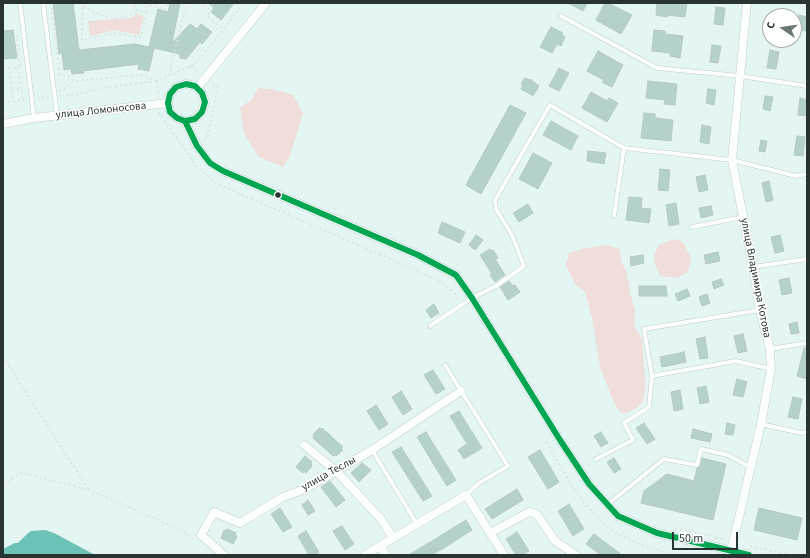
<!DOCTYPE html>
<html>
<head>
<meta charset="utf-8">
<style>
  body { margin:0 }
  #map { position:relative; width:810px; height:558px; overflow:hidden; background:#e4f6f3; font-family:"Source Sans 3",sans-serif }
  canvas { display:block }
  .frame { position:absolute; inset:0; border:4px solid #273431; pointer-events:none }
  .north { position:absolute; left:762px; top:8px; width:40px; height:40px; box-sizing:border-box; background:#fff; border:1px solid #a9aead; border-radius:50%; rotate:283deg; font-size:11px; font-weight:700; line-height:16px; text-align:center; color:#273431 }
  .north::after { content:''; display:block; margin:auto; width:14px; height:18px; background:#697875; clip-path:polygon(50% 0,100% 100%,50% 72%,0 100%) }
  .scale { position:absolute; left:672px; top:532px; width:66px; height:18px; box-sizing:border-box; border:2px solid #273431; border-top:0; padding-left:5px; font-size:12px; line-height:14px; white-space:nowrap; color:#273431; -webkit-text-stroke:3px #fff; paint-order:stroke }
</style>
</head>
<body>
<div id="map">
<canvas width="810" height="558"></canvas>
<div class="frame"></div>
<div class="north">С</div>
<div class="scale">50 m</div>
</div>
<script>
const ctx = document.querySelector('canvas').getContext('2d');
ctx.lineJoin = 'round';
function fill(path, color) { ctx.fillStyle = color; ctx.fill(path, 'evenodd'); }
const toPath = rows => new Path2D(rows.map(r => 'M' + r).join(''));
function stroke(path, color, width, dash) { ctx.strokeStyle = color; ctx.lineWidth = width; ctx.lineCap = dash ? 'butt' : 'round'; ctx.setLineDash(dash || []); ctx.stroke(path); }
function write(font, color, halo, rows, align = 'center') {
  ctx.font = font + ' "Source Sans 3",sans-serif'; ctx.lineWidth = 3; ctx.setLineDash([]); ctx.textBaseline = 'middle'; ctx.strokeStyle = halo; ctx.fillStyle = color; for (const [text, x, y, turn = 0] of rows) {
    ctx.save(); ctx.translate(x, y); ctx.rotate((+turn || 0) * Math.PI / 180); ctx.textAlign = isNaN(turn) ? turn : align; if (halo) ctx.strokeText(text, 0, 0); ctx.fillText(text, 0, 0); ctx.restore();
  }
}
const green = toPath([
  [137,14,144,16,139,35,115,30,90,36,88,21,131,18],
  [258,88,272,89,293,95,303,113,290,156,283,167,259,157,244,134,240,108,252,99],
  [674,239,683,242,691,258,688,272,677,278,660,276,654,262,655,253,659,245],
  [606,245,620,249,621,261,627,273,630,293,635,310,634,326,642,339,645,381,644,400,638,407,628,413,621,413,613,401,600,367,592,318,585,292,575,284,566,265,569,253,582,249]
]);
const water = toPath([
  [45,530,54,533,95,555,3,555,3,549,15,543,18,543,27,534,31,531]
]);
const building = toPath([
  [53,3,73,3,79,50,135,44,149,47,158,9,168,12,170,3,180,3,172,43,190,24,197,29,201,24,212,32,202,44,200,42,186,59,180,58,180,54,154,48,149,71,138,69,139,64,83,71,84,73,72,74,71,69,64,70,62,53,59,54,53,3],
  [208,3,234,3,221,20,211,12,214,8,208,3],
  [568,3,587,3,583,11,568,3],
  [605,3,608,3,632,15,621,34,596,20,605,3],
  [657,3,687,3,685,17,667,15,667,17,656,15,657,3],
  [716,7,725,8,723,25,714,24,716,7],
  [799,15,807,17,806,31,797,30,799,15],
  [551,27,563,33,562,35,565,37,561,46,557,44,552,53,540,47,551,27],
  [13,30,17,58,3,59,3,31,13,30],
  [654,30,665,31,665,34,683,36,680,58,670,56,670,53,652,51,654,30],
  [712,45,721,46,718,63,710,62,712,45],
  [770,50,779,52,776,69,767,68,770,50],
  [598,51,623,65,612,87,602,82,604,80,587,71,598,51],
  [559,68,569,73,559,91,549,86,559,68],
  [525,78,529,80,530,79,539,86,533,96,521,89,523,85,521,84,525,78],
  [648,81,677,84,675,105,664,104,665,100,646,98,648,81],
  [708,89,716,90,714,105,706,103,708,89],
  [591,92,607,101,609,98,618,103,607,122,582,108,591,92],
  [765,96,773,97,770,111,763,109,765,96],
  [800,98,807,100,807,116,798,115,800,98],
  [510,105,526,113,481,194,466,185,510,105],
  [644,113,655,114,655,118,673,120,671,141,641,138,644,113],
  [551,121,578,136,571,150,543,135,551,121],
  [702,125,711,127,709,144,700,142,702,125],
  [797,136,805,137,803,156,794,155,797,136],
  [761,140,767,141,765,152,759,151,761,140],
  [588,151,606,153,604,164,587,161,588,151],
  [533,153,552,163,538,189,519,179,533,153],
  [660,169,670,170,668,191,658,190,660,169],
  [705,175,708,190,699,192,696,177,705,175],
  [769,181,773,200,766,202,762,183,769,181],
  [629,197,642,198,641,208,651,209,649,223,626,220,629,197],
  [676,203,679,224,669,226,666,205,676,203],
  [528,204,533,213,519,222,513,213,528,204],
  [711,206,713,215,701,218,699,208,711,206],
  [442,222,465,232,460,243,438,233,442,222],
  [476,235,483,240,475,250,469,245,476,235],
  [780,235,784,251,775,253,771,237,780,235],
  [490,249,491,251,493,250,498,258,495,259,505,275,495,282,490,275,492,274,480,255,490,249],
  [718,252,720,261,706,264,704,255,718,252],
  [643,255,644,263,631,266,630,257,643,255],
  [789,278,792,293,782,295,779,280,789,278],
  [721,279,724,285,714,289,712,282,721,279],
  [509,281,513,286,515,285,520,292,508,300,500,287,509,281],
  [639,286,666,286,667,296,639,296,639,286],
  [687,289,690,296,678,301,675,294,687,289],
  [707,294,710,303,702,306,699,297,707,294],
  [434,304,439,313,431,318,426,310,434,304],
  [797,322,799,333,791,334,789,324,797,322],
  [743,334,747,351,738,353,734,336,743,334],
  [705,337,708,358,700,359,696,339,705,337],
  [804,348,807,348,807,379,797,376,804,348],
  [684,352,686,362,662,367,660,357,684,352],
  [433,370,445,389,436,394,424,375,433,370],
  [737,379,747,382,743,397,733,395,737,379],
  [706,386,709,402,700,404,697,388,706,386],
  [680,390,683,409,674,411,671,392,680,390],
  [401,391,412,409,403,415,392,397,401,391],
  [793,397,802,399,798,419,788,417,793,397],
  [376,405,388,424,379,430,367,411,376,405],
  [459,411,482,448,464,459,458,450,467,444,450,416,459,411],
  [644,423,655,439,647,444,636,428,644,423],
  [727,423,735,425,733,435,725,434,727,423],
  [319,428,321,429,322,428,343,447,341,448,343,450,336,456,335,455,333,456,313,438,314,436,313,435,319,428],
  [693,429,712,434,710,442,691,438,693,429],
  [426,432,456,480,447,486,417,437,426,432],
  [601,432,608,443,601,447,594,436,601,432],
  [401,447,432,496,423,501,392,452,401,447],
  [540,450,559,482,548,489,528,457,540,450],
  [305,456,312,462,311,464,312,466,306,473,304,471,303,473,296,467,305,456],
  [614,458,621,469,614,473,607,462,614,458],
  [702,458,726,464,713,520,641,503,644,491,667,474,694,481,697,468,700,466,702,458],
  [362,463,371,470,359,482,351,473,362,463],
  [330,481,345,500,336,507,321,487,330,481],
  [517,489,523,500,492,519,485,509,517,489],
  [308,500,315,511,308,515,302,505,308,500],
  [569,504,584,529,573,536,558,511,569,504],
  [280,508,292,527,283,532,271,514,280,508],
  [759,508,802,518,797,540,754,530,759,508],
  [466,520,472,530,447,546,432,555,409,555,466,520],
  [342,526,354,544,345,550,333,531,342,526],
  [227,529,236,533,235,535,237,536,233,544,221,538,224,530,227,531,227,529],
  [306,531,319,552,314,555,309,555,298,536,306,531],
  [517,532,529,551,522,555,516,555,506,539,517,532],
  [594,534,622,555,601,555,586,544,594,534]
]);
const path = toPath([
  [51,3,60,75],
  [83,3,82,40,115,33,141,37,146,13,136,10,135,3],
  [199,3,209,9,208,17,223,29],
  [83,7,111,19,130,16,139,11],
  [146,13,148,5,166,9,167,3],
  [18,36,16,36,20,66],
  [191,66,200,59,244,3],
  [3,67,9,68,13,101],
  [18,67,23,100],
  [9,68,19,67],
  [58,75,69,76,74,81,140,75,155,80],
  [169,76,184,12,190,3],
  [157,81,158,97],
  [12,90,22,89],
  [60,92,74,81],
  [61,96,84,93,101,88,157,81,191,66,199,72],
  [37,99,49,97],
  [3,102,26,100],
  [159,112,196,166,217,184,421,272,444,284,455,294,458,299],
  [204,140,207,138,218,87,211,82],
  [3,357,89,490],
  [546,442,574,489,589,508,613,532,649,548,677,555],
  [3,484,22,473,89,490,181,530,193,539],
  [675,528,716,537],
  [716,538,725,539],
  [750,546,792,555]
]);
const service = toPath([
  [20,3,34,118],
  [43,3,57,115],
  [561,16,657,68,740,76,807,86],
  [614,216,624,148],
  [692,227,743,217],
  [753,267,807,259],
  [430,326,472,298,496,286,524,266,512,235,496,209,495,200,550,105,624,148,732,160,796,176,807,174],
  [770,349,807,343],
  [445,365,508,466,479,483,466,495],
  [652,376,736,361,771,369],
  [761,424,801,433,807,432],
  [372,450,417,524],
  [596,459,633,440,624,423,649,407,652,376,644,329,760,310],
  [608,504,664,459,697,465,701,449,728,455,750,467]
]);
const minor = toPath([
  [197,88,266,3],
  [185,121,195,119,202,112,205,102,202,93,195,86,186,84,176,87,170,94,168,103,170,112,177,118,185,121,197,146,210,163,223,171,418,255,456,275,472,298,560,440,589,484,618,516,657,533,749,555],
  [3,124,34,118,168,103],
  [304,445,336,471,381,519,393,538],
  [490,533,529,512,534,513,538,516,555,541,576,555],
  [380,546,386,555],
  [224,555,201,535,214,512,240,523,283,497,305,489,372,450,461,391],
  [365,555,466,495,504,555],
  [730,555,761,424,771,369,770,349,760,310,753,267,732,160,747,3]
]);
const bus1 = toPath([
  [185,121,195,119,202,112,205,102,202,93,195,86,186,84,176,87,170,94,168,103,170,112,177,118,185,121,197,146,210,163,223,171,418,255,456,275,472,298,560,440,589,484,618,516,657,533,749,555]
]);
const markers = [
  [278,195,3.5,"#273431"]
];
const streetNames = [
  ["улица Ломоносова",101,111,-6],
  ["улица Владимира Котова",755,278,79],
  ["улица Теслы",329,474,-29]
];
fill(green, '#efded9');
fill(water, '#6cc2b6');
fill(building, '#b4d1cc');
stroke(building, '#b9c7c4', 1);
stroke(service, '#c0cecb', 5);
stroke(minor, '#c0cecb', 9);
stroke(path, '#dce1e0', 1.5, [2, 3]);
stroke(service, '#fbfefd', 4);
stroke(minor, '#fbfefd', 8);
stroke(bus1, '#00a651', 6);
for (const [x, y, r, color] of markers) { const dot = new Path2D(); dot.arc(x, y, r, 0, 2 * Math.PI); ctx.fillStyle = color; ctx.fill(dot); stroke(dot, '#fff', 1.5); }
write('11px', '#273431', '#fff', streetNames);
</script>
</body>
</html>
